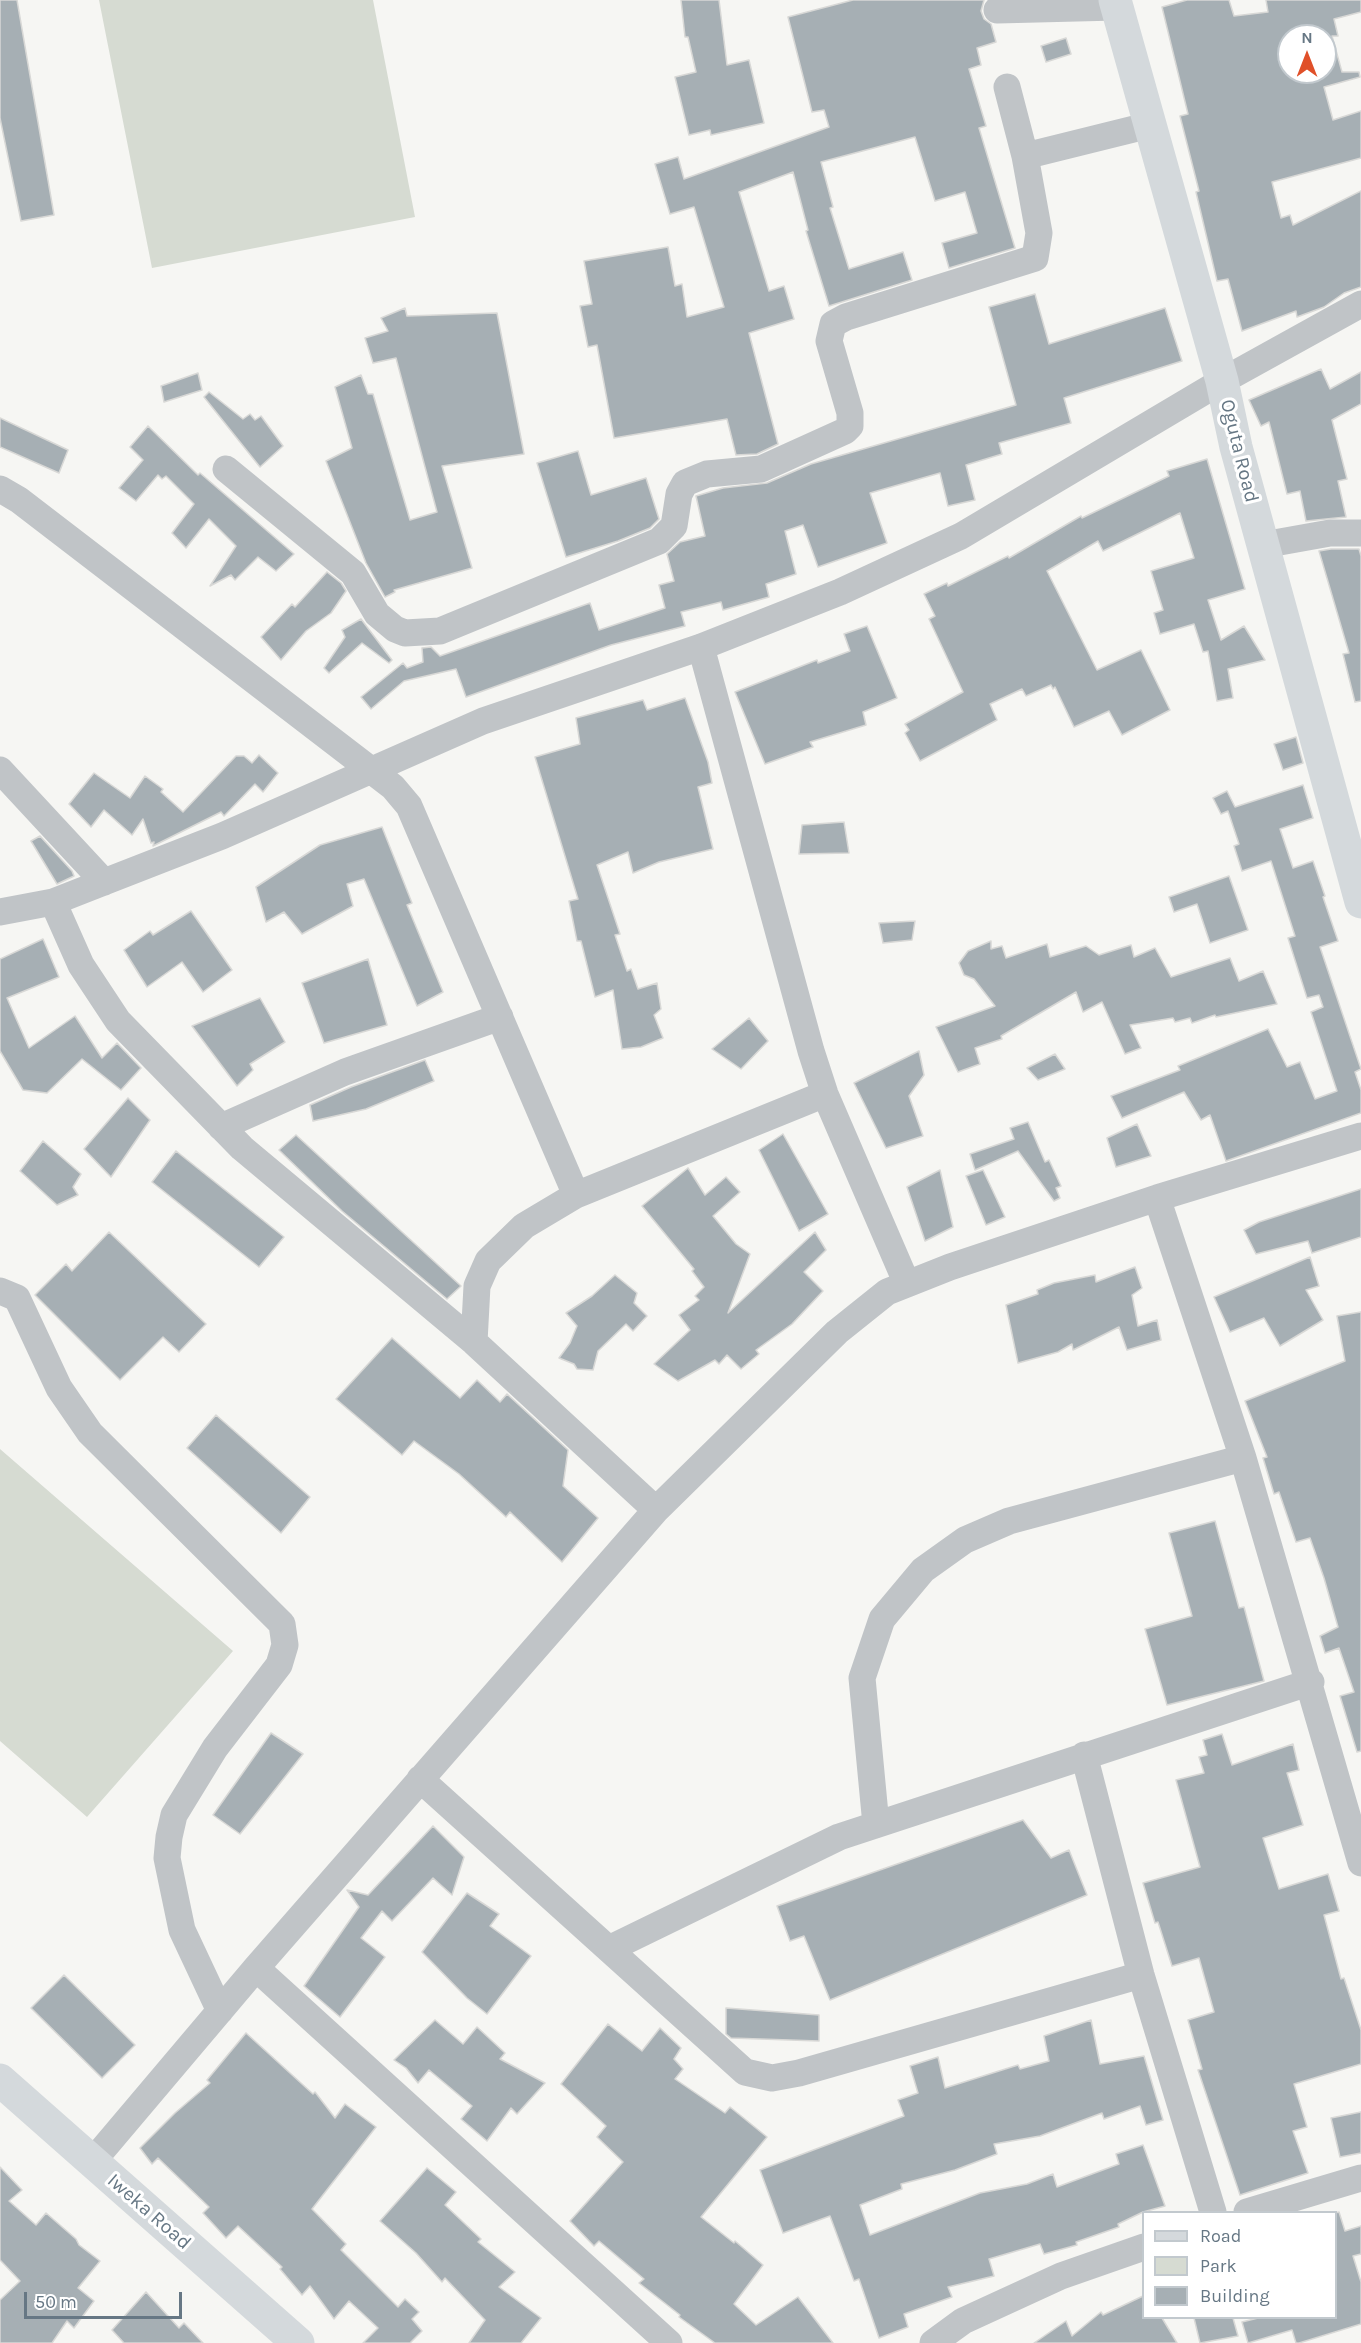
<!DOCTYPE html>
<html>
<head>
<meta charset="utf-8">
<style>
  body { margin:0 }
  #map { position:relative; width:1361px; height:2343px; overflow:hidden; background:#f6f6f3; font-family:Karla,sans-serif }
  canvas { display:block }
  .legend { position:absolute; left:1142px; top:2211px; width:195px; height:108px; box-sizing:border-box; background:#fff; border:2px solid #c2c9ce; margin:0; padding:8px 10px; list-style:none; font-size:18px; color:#667784 }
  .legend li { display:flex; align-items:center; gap:12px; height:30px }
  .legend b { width:30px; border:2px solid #c2c9ce }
  .north { position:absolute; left:1277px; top:24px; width:60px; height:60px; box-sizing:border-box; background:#fff; border:2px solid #c2c9ce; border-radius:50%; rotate:0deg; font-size:16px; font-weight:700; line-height:24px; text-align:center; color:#667784 }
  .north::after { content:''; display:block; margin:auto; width:21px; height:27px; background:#e05029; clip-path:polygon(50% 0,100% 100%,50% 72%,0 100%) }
  .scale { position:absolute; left:24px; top:2292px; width:158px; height:27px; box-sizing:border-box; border:3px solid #667784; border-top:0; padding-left:8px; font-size:18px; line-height:21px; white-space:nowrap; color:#667784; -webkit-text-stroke:4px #fff; paint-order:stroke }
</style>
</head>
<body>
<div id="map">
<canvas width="1361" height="2343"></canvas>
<ul class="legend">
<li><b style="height:8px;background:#d4d9dc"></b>Road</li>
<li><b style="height:16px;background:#d6dbd2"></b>Park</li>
<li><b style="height:16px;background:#a6afb4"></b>Building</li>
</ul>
<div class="north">N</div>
<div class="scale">50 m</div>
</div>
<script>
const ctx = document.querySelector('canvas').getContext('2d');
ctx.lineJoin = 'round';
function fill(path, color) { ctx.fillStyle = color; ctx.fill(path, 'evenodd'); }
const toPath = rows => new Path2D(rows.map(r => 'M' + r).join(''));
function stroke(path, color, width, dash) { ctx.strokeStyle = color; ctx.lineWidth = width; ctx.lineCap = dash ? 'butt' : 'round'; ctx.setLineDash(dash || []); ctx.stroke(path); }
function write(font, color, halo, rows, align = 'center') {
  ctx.font = font + ' Karla,sans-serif'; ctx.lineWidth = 6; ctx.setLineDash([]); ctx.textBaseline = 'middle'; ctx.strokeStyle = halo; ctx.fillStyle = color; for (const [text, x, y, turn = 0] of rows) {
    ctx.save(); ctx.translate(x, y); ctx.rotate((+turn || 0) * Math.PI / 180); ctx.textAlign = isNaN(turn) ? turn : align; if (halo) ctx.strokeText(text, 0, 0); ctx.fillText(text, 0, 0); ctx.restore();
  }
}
const green = toPath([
  [99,0,373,0,415,217,152,268],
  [0,1449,233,1651,87,1817,0,1741]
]);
const building = toPath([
  [0,0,17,0,54,215,21,221,0,118,0,0],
  [681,0,719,0,727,65,749,60,764,123,711,135,710,130,689,135,675,77,696,72,688,37,685,37,681,0],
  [853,0,984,0,981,11,984,19,991,24,996,42,977,48,981,65,969,69,986,126,979,128,1015,248,949,268,942,243,977,233,965,192,935,201,915,137,821,162,833,207,830,208,849,269,903,252,912,280,829,306,806,231,808,230,793,172,739,192,769,291,784,286,794,319,749,333,778,444,757,454,736,455,727,419,614,438,597,345,588,347,580,306,592,304,584,261,668,247,675,286,682,284,687,317,724,307,694,207,670,214,655,164,678,157,684,179,829,127,824,110,812,112,788,17,853,0],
  [1187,0,1229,0,1234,16,1268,12,1266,0,1361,0,1361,12,1334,19,1338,36,1332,36,1342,72,1359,72,1360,77,1324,87,1333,120,1361,111,1361,158,1272,182,1281,218,1290,215,1293,225,1361,191,1361,287,1344,293,1324,307,1297,317,1296,311,1242,331,1228,279,1217,281,1196,192,1199,191,1180,116,1188,114,1162,7,1187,0],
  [1289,36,1325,36,1325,72,1289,72,1289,36],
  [1066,38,1071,54,1046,62,1041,46,1066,38],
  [1035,294,1049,344,1165,308,1182,361,1064,398,1071,423,999,443,1002,454,966,465,975,500,948,506,940,473,870,493,887,543,818,567,803,525,785,531,796,574,766,584,769,597,723,610,721,602,681,612,685,626,611,645,466,697,456,669,404,681,371,709,361,697,403,663,407,668,423,662,422,648,431,647,440,656,590,603,599,630,665,608,659,585,674,581,667,554,680,542,705,536,696,496,723,488,767,483,811,464,1016,405,989,307,1035,294],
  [405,308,407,316,497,313,524,454,442,466,472,568,394,590,395,592,385,597,366,563,326,461,352,448,335,387,361,375,368,394,373,394,410,520,437,512,396,358,373,363,365,338,388,331,381,318,405,308],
  [1321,369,1330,389,1361,372,1361,404,1332,420,1347,479,1338,481,1346,517,1306,521,1300,491,1287,494,1269,422,1261,426,1249,400,1321,369],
  [198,373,202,390,164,402,161,386,198,373],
  [209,392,243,419,250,414,255,420,261,416,283,446,260,467,204,397,209,392],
  [0,418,68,450,59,473,0,447,0,418],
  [148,426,198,475,200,473,294,554,276,571,258,557,235,580,231,575,210,586,236,546,209,519,186,548,172,533,194,504,166,476,162,479,158,475,136,501,119,488,143,460,130,447,148,426],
  [578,451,591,495,646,478,659,519,650,528,618,541,566,557,537,463,578,451],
  [1207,459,1245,589,1208,600,1221,640,1244,626,1265,660,1228,669,1233,698,1217,701,1208,651,1203,652,1194,624,1160,634,1154,613,1163,610,1151,571,1194,558,1180,513,1103,551,1098,541,1047,571,1097,670,1141,650,1170,710,1122,735,1109,711,1074,727,1055,687,1053,689,1051,685,1026,696,1022,689,990,704,997,720,920,761,905,733,909,730,905,724,963,692,929,619,935,616,924,594,947,583,948,586,1008,556,1009,558,1081,516,1082,518,1169,476,1167,471,1207,459],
  [1331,549,1359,549,1361,556,1361,701,1355,702,1343,654,1349,653,1319,551,1331,549],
  [327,572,341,583,346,591,331,613,306,631,281,660,261,637,292,604,295,607,327,572],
  [361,619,392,660,389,663,362,643,329,673,324,668,345,637,342,630,361,619],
  [867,626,897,698,863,712,866,725,810,742,813,747,765,764,735,692,817,660,818,663,850,651,844,634,867,626],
  [685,698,708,762,712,783,698,787,713,849,659,862,633,873,628,852,597,865,620,934,615,935,627,971,631,969,638,989,657,983,661,1009,654,1015,663,1038,641,1047,622,1049,613,990,595,997,581,941,577,941,569,901,578,899,535,757,580,744,576,718,643,700,647,710,685,698],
  [1296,737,1303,763,1283,770,1274,744,1296,737],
  [259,755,278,773,263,792,255,784,224,816,221,812,153,846,154,842,151,843,143,819,132,835,104,810,91,827,69,804,94,773,130,798,145,776,163,789,161,792,183,812,236,756,244,756,252,763,259,755],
  [1303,785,1313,818,1280,829,1293,868,1313,861,1325,896,1323,897,1338,941,1320,947,1361,1069,1355,1072,1361,1090,1361,1113,1226,1161,1210,1115,1201,1120,1184,1092,1122,1118,1111,1096,1180,1070,1178,1066,1268,1029,1287,1067,1300,1062,1315,1099,1337,1091,1311,1012,1323,1007,1319,995,1307,998,1288,938,1295,936,1271,861,1242,871,1234,846,1239,844,1228,811,1221,814,1213,798,1227,791,1235,807,1303,785],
  [844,822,849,853,799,854,802,825,844,822],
  [382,827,412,903,407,905,443,992,417,1006,364,879,347,884,353,906,302,934,284,912,266,922,256,887,320,845,382,827],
  [40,836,72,871,74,876,57,884,31,841,40,836],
  [1229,876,1248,930,1210,943,1197,904,1174,912,1169,897,1229,876],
  [191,911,232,970,203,992,182,962,147,987,124,950,150,931,153,935,191,911],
  [915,921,912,940,883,943,879,923,915,921],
  [43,939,59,977,7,998,29,1048,75,1016,102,1058,117,1043,141,1068,121,1090,82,1059,47,1093,23,1090,0,1051,0,959,43,939],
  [991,941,991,949,1002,946,1006,958,1047,944,1050,957,1086,946,1099,955,1131,945,1134,957,1155,948,1171,977,1230,958,1239,981,1263,971,1277,1004,1216,1017,1215,1015,1192,1023,1190,1018,1175,1022,1173,1018,1130,1025,1141,1048,1125,1054,1102,1002,1083,1012,1076,992,1001,1036,1002,1039,975,1048,980,1064,958,1072,936,1027,995,1006,974,979,964,975,959,963,968,951,991,941],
  [368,959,387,1025,324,1043,302,983,368,959],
  [260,998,285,1042,250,1064,253,1070,237,1086,192,1026,260,998],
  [749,1018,768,1041,741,1069,712,1049,749,1018],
  [919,1051,924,1075,909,1096,923,1136,886,1148,854,1083,919,1051],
  [1055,1054,1065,1069,1038,1080,1027,1068,1055,1054],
  [425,1060,434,1081,366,1109,313,1121,310,1105,351,1087,425,1060],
  [128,1098,150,1120,111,1177,84,1149,128,1098],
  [1028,1122,1045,1162,1049,1160,1061,1186,1056,1188,1060,1198,1054,1201,1018,1151,975,1170,970,1154,1014,1139,1010,1128,1028,1122],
  [1137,1124,1151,1156,1116,1167,1107,1138,1137,1124],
  [783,1134,828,1214,799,1231,759,1150,783,1134],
  [296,1135,461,1286,447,1299,342,1211,279,1150,296,1135],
  [43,1141,81,1174,73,1187,78,1195,57,1205,20,1171,43,1141],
  [176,1151,284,1237,259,1267,152,1182,176,1151],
  [688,1168,705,1195,726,1177,740,1192,713,1216,736,1244,750,1254,728,1313,815,1232,826,1250,804,1272,823,1291,792,1324,756,1350,759,1354,741,1369,727,1355,719,1364,715,1360,678,1381,654,1364,690,1330,679,1315,699,1300,695,1296,704,1287,692,1271,694,1269,642,1206,688,1168],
  [940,1170,953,1227,925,1241,907,1187,940,1170],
  [983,1170,1005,1217,986,1225,966,1176,983,1170],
  [1361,1189,1361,1237,1312,1253,1308,1241,1256,1254,1244,1230,1259,1222,1361,1189],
  [109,1232,206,1324,179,1352,163,1337,120,1380,35,1295,66,1264,72,1271,109,1232],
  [1310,1257,1319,1286,1306,1290,1323,1320,1280,1346,1264,1318,1230,1332,1214,1297,1310,1257],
  [1135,1267,1142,1288,1132,1295,1138,1326,1157,1320,1161,1340,1127,1350,1119,1327,1073,1350,1072,1344,1058,1352,1018,1363,1006,1305,1038,1294,1037,1290,1054,1283,1095,1275,1096,1282,1135,1267],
  [615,1275,637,1293,634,1303,647,1316,633,1331,626,1324,598,1351,593,1370,577,1369,574,1364,559,1358,570,1343,577,1326,566,1313,592,1296,615,1275],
  [1361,1312,1361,1751,1357,1752,1340,1696,1354,1692,1339,1648,1325,1653,1320,1636,1338,1627,1324,1578,1310,1538,1296,1542,1279,1492,1274,1494,1263,1458,1267,1457,1245,1401,1345,1361,1337,1316,1361,1312],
  [392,1338,460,1398,477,1380,500,1402,507,1394,568,1450,563,1486,598,1518,562,1562,510,1512,506,1517,459,1474,414,1441,402,1455,336,1399,392,1338],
  [216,1415,310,1497,281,1533,187,1448,216,1415],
  [1215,1521,1239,1608,1244,1607,1264,1681,1167,1705,1145,1629,1192,1616,1169,1533,1215,1521],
  [271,1733,303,1754,240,1834,213,1815,271,1733],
  [1222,1734,1232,1765,1293,1744,1299,1770,1287,1773,1303,1825,1263,1838,1279,1889,1328,1874,1339,1911,1324,1915,1341,1979,1344,1978,1361,2030,1361,2064,1294,2084,1307,2127,1293,2131,1308,2173,1240,2195,1198,2070,1202,2069,1188,2020,1214,2012,1199,1958,1172,1966,1158,1922,1155,1923,1143,1883,1200,1867,1176,1780,1204,1773,1199,1757,1207,1755,1203,1740,1222,1734],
  [1023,1820,1051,1858,1069,1850,1087,1895,830,2000,804,1936,790,1941,777,1906,1023,1820],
  [433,1826,464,1857,452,1895,433,1878,392,1921,382,1911,361,1938,385,1957,340,2017,304,1986,359,1907,347,1890,368,1895,433,1826],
  [467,1893,499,1914,490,1926,531,1956,487,2014,467,1998,422,1952,467,1893],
  [64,1975,135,2045,102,2078,31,2008,64,1975],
  [726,2008,819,2015,819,2041,731,2038,726,2034,726,2008],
  [435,2020,463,2044,477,2027,505,2053,500,2059,545,2083,517,2114,511,2108,487,2141,461,2119,472,2106,429,2070,418,2083,406,2068,394,2060,435,2020],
  [1091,2020,1100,2064,1144,2056,1163,2120,1146,2125,1140,2106,1104,2119,1102,2113,1040,2136,994,2144,997,2154,955,2170,901,2184,902,2189,860,2205,870,2235,980,2193,1027,2184,1053,2174,1057,2187,1119,2164,1116,2154,1143,2145,1165,2206,1143,2212,1118,2224,1119,2227,1076,2242,1077,2245,1044,2254,1040,2244,989,2259,994,2276,948,2287,952,2297,904,2314,908,2327,879,2338,859,2279,854,2281,830,2216,783,2233,760,2170,904,2116,898,2100,918,2093,910,2066,938,2057,945,2088,1018,2065,1020,2069,1049,2061,1044,2036,1091,2020],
  [608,2024,642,2051,660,2028,681,2048,674,2059,683,2069,675,2079,725,2113,730,2107,767,2137,701,2217,734,2243,735,2241,763,2265,734,2304,756,2325,798,2297,833,2343,715,2343,679,2317,680,2315,639,2283,644,2279,599,2241,594,2246,570,2221,623,2162,597,2137,606,2126,561,2084,608,2024],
  [246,2033,313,2094,315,2092,335,2118,345,2104,376,2127,312,2209,346,2244,341,2250,398,2307,405,2299,419,2312,412,2319,422,2331,410,2343,363,2343,378,2328,349,2301,334,2319,310,2286,302,2295,280,2269,282,2267,238,2226,226,2238,203,2213,209,2207,158,2158,152,2164,140,2148,175,2113,210,2083,207,2080,246,2033],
  [1361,2112,1361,2153,1340,2157,1331,2118,1361,2112],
  [0,2167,22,2190,9,2201,36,2225,46,2213,76,2239,79,2245,100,2261,78,2288,94,2301,74,2328,67,2321,52,2343,0,2343,0,2300,20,2281,0,2260,0,2167],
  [427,2168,456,2192,445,2205,481,2239,478,2242,515,2272,499,2287,541,2318,521,2343,469,2343,485,2320,445,2278,442,2282,416,2253,380,2221,427,2168],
  [1339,2212,1345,2231,1361,2226,1361,2254,1353,2256,1361,2282,1361,2324,1299,2343,1296,2343,1292,2330,1248,2343,1242,2322,1258,2318,1335,2318,1335,2213,1339,2212],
  [146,2292,179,2328,184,2323,203,2343,124,2343,112,2330,146,2292],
  [1143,2296,1143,2318,1162,2318,1177,2343,1034,2343,1066,2321,1072,2336,1101,2312,1103,2315,1143,2296],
  [1194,2318,1233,2318,1238,2336,1200,2343,1194,2318]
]);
const minor = toPath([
  [997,10,1117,7],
  [1007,87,1025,156,1150,125],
  [226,469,353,573,377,614,395,629,405,633,440,631,659,541,674,526,679,494,685,483,707,474,761,469,845,431,850,426,850,413,829,341,833,324,846,317,1035,258,1039,233,1025,156],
  [0,489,19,500,393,787,409,806,576,1195],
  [1263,545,1330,533,1361,533],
  [701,647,811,1051,825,1094,907,1284],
  [0,770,104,882],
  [53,902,81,965,118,1021,242,1148,474,1342,656,1510],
  [0,912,53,902,104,882,222,836,483,721,701,647,840,592,961,536,1222,381,1361,304],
  [221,1127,345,1072,500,1017],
  [1157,1198,1243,1458,1361,1863],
  [0,1291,17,1298,59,1388,90,1433,282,1624,285,1645,279,1665,215,1748,174,1815,169,1837,167,1858,182,1930,220,2011],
  [474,1342,477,1286,488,1261,524,1226,576,1195,825,1094],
  [1084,1755,1141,1975,1213,2212],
  [420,1779,745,2072,772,2078,799,2073,1141,1975],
  [876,1825,862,1678,882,1619,923,1570,965,1540,1009,1521,1243,1458],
  [609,1949,839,1837,1311,1682],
  [256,1968,669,2343],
  [92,2162,256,1968,656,1510,837,1332,887,1292,950,1267,1157,1198,1361,1136],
  [1247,2212,1361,2178],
  [933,2343,963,2321,1061,2276,1144,2247]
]);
const major = toPath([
  [1115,0,1222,381,1236,447,1361,902],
  [0,2080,298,2343]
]);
const streetNames = [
  ["Oguta Road",1239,451,76],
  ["Iweka Road",149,2212,41]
];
fill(green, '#d6dbd2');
fill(building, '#a6afb4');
stroke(building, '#d8d8d6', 1.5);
stroke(minor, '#c0c4c7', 27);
stroke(major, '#d4d9dc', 33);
write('20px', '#667784', '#fff', streetNames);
</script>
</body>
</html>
